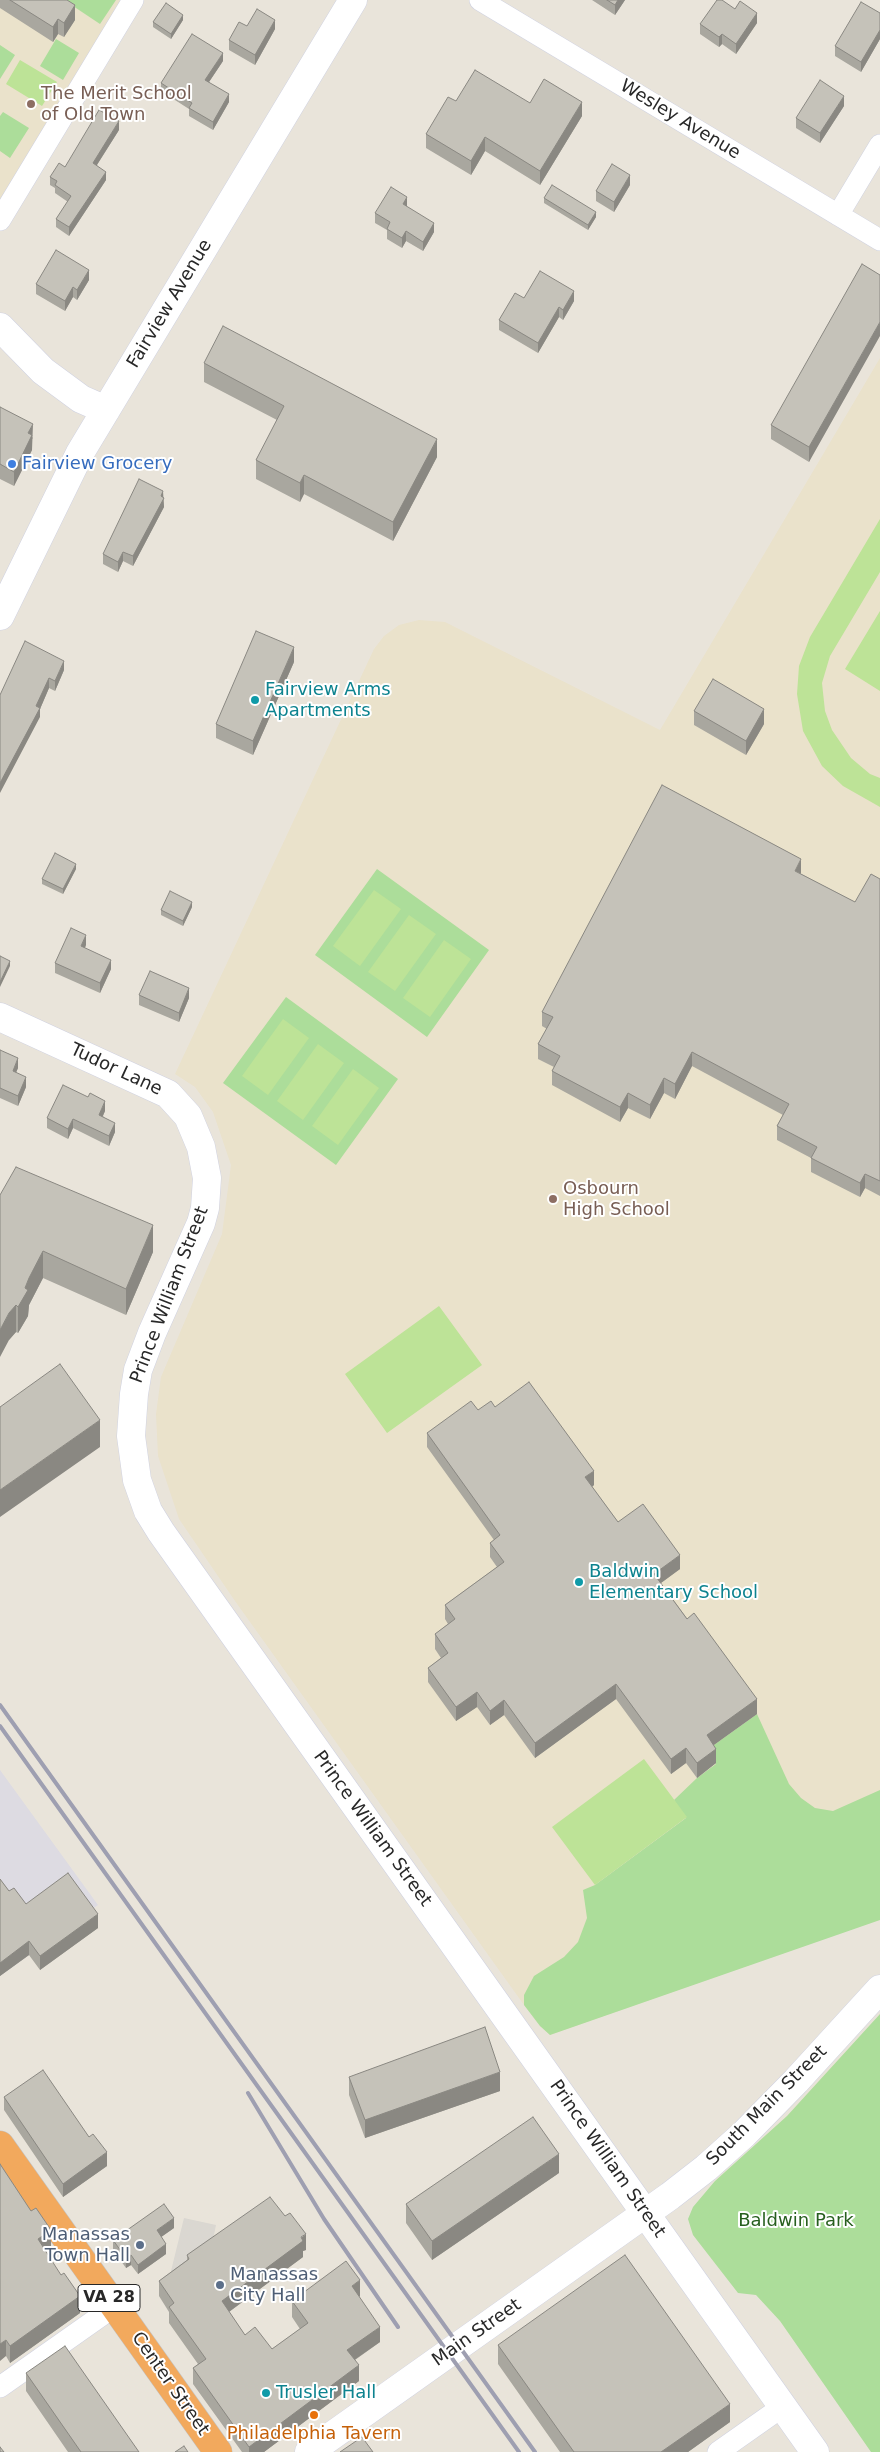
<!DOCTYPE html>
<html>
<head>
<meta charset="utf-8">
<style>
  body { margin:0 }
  canvas { display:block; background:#e9e4da }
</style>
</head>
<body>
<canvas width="880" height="2452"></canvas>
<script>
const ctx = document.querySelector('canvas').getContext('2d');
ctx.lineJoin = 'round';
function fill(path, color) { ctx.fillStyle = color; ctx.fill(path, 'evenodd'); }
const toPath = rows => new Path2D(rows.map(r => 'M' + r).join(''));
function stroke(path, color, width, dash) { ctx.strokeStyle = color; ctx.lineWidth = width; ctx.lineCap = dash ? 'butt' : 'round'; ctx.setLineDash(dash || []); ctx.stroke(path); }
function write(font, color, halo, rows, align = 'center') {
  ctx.font = font + ' "DejaVu Sans",sans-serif'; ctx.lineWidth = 4; ctx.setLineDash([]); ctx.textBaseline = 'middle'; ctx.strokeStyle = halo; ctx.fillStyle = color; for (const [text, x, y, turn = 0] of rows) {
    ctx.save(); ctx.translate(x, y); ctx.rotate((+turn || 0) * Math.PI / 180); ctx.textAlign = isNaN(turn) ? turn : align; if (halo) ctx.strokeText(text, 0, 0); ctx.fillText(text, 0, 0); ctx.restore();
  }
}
const industrial = toPath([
  [0,1770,98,1905,0,1976]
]);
const education = toPath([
  [0,0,124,0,0,207],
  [880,358,880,1919,550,2035,540,2026,524,2005,235,1601,179,1519,158,1456,156,1414,161,1377,222,1234,231,1165,213,1112,195,1087,175,1074,374,649,384,636,399,625,419,620,445,622,660,730]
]);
const green = toPath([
  [64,0,116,0,100,24],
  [56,39,79,53,63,80,40,66],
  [0,45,15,55,0,79],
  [3,112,29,128,10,158,0,151,0,116],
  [377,869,489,950,427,1037,315,955],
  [286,997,398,1079,336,1165,223,1083],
  [757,1714,789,1784,801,1798,815,1808,833,1811,880,1790,880,1920,550,2035,540,2026,524,2005,524,1995,534,1976,564,1957,578,1942,587,1918,583,1890,595,1885,686,1818,674,1800,697,1778,716,1764,707,1750],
  [880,2014,880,2452,871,2452,780,2321,756,2295,738,2293,693,2235,688,2219,693,2207,715,2181,787,2116]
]);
const pitch = toPath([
  [20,60,57,82,42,106,6,84],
  [880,519,880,572,830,656,822,683,825,711,832,730,851,758,870,774,880,778,880,807,843,786,822,766,803,731,797,694,799,666,810,637],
  [880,611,880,691,845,669],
  [374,890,401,909,360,966,333,946],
  [409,915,436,934,395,991,368,972],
  [444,940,471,959,430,1017,403,998],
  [283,1019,309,1038,268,1095,242,1076],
  [318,1044,344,1063,303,1120,277,1101],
  [353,1069,379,1088,338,1145,312,1126],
  [439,1306,482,1365,387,1433,345,1374],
  [644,1759,687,1817,595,1885,552,1827]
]);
const plaza = toPath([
  [184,2218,216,2225,210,2255,189,2274,171,2271]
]);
const street = toPath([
  [480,0,880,240],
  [838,215,880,145],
  [0,220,133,0],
  [0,2387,115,2306],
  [718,2452,782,2407]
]);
const secondary = toPath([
  [0,327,43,371,81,399,106,410],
  [0,616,80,453,353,0],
  [0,1017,168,1094,188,1116,201,1147,207,1178,205,1208,201,1223,152,1333,138,1370,134,1394,131,1436,137,1480,148,1511,161,1532,815,2452],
  [309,2452,670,2196,706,2168,744,2134,796,2081,880,1989]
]);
const highway = toPath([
  [0,2145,218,2452]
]);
const rail = toPath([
  [0,1705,535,2452],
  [0,1726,519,2452],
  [248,2093,324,2219,398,2327]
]);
const wall = toPath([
  [0,0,67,0,75,20,64,37,58,34,53,42,0,8],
  [592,0,625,0,615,15],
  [735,9,757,23,736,54,722,44,719,47,700,34,700,24],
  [880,13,880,39,861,72,835,56,835,46],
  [183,20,171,39,153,27,153,22],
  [247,26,275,29,255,65,229,50,229,40],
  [223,61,209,82,229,102,213,130,189,116,189,109,161,91,161,83],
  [456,101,530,103,582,116,540,185,485,151,471,175,426,148,426,134],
  [844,106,820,143,796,128,796,118],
  [119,130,97,165,106,180,69,236,56,227,56,219,68,202,55,193,55,188,50,185,50,177],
  [630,185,614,212,596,201,596,191],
  [544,198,596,217,588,230,544,203],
  [407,207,434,232,423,251,406,241,402,248,387,239,387,230,375,223,375,213],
  [880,275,809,462,771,439,771,425],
  [89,280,77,300,73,297,65,311,36,294,36,284],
  [524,298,574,301,563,320,559,317,538,353,499,330,499,320],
  [204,363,437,457,393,541,304,494,300,502,256,479,256,460,277,420,204,382],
  [0,407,33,438,32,439,32,450,14,486,0,479],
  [163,497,164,507,133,566,123,561,118,572,103,564,103,554],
  [294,662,253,755,216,738,216,724],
  [64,670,55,691,49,688,40,709,40,717,0,695],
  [694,711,764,724,746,755,694,725],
  [76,869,63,894,42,884,42,879],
  [801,874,855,902,880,879,880,1196,865,1188,860,1197,811,1172,811,1158,777,1140,777,1126,783,1115,692,1066,675,1099,664,1093,650,1119,628,1108,620,1122,552,1085,552,1071,554,1067,538,1059,538,1044,547,1029,542,1026,542,1012],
  [192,907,183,926,161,915,161,910],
  [86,945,85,948,111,969,100,993,55,973,55,963],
  [139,995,189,998,179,1022,139,1005],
  [0,1050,18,1068,16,1072,26,1087,18,1106,0,1098],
  [105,1111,103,1116,115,1132,109,1146,73,1128,68,1139,47,1128,47,1118],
  [0,1195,153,1252,126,1315,43,1278,29,1305,28,1316,18,1333,16,1332,9,1340],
  [495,1407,594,1485,592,1487,618,1522,680,1569,661,1583,757,1714,713,1745,716,1763,697,1778,686,1763,671,1774,616,1699,535,1758,504,1715,490,1725,477,1707,456,1721,428,1682,428,1668,441,1658,435,1649,435,1634,448,1624,445,1619,445,1605,497,1567,490,1557,490,1543,494,1540,427,1447,427,1433,478,1410],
  [0,1879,9,1891,26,1904,98,1928,40,1970,29,1955,0,1976],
  [349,2077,500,2091,365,2138,349,2095],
  [4,2097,89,2137,107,2166,63,2197,4,2110],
  [0,2164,51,2247,45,2251,80,2313,10,2363,6,2356],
  [559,2173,432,2260,406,2223,406,2204],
  [174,2228,161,2237,166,2254,138,2274,131,2265,126,2268,113,2250,113,2240],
  [306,2250,303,2251,303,2257,229,2312,245,2335,272,2349,300,2329,292,2317,292,2301,360,2296,359,2297,380,2342,355,2360,359,2381,264,2452,242,2452,193,2384,193,2368,198,2364,169,2323,169,2312,159,2296,159,2281,187,2260,187,2255],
  [498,2345,730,2422,688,2452,560,2452,498,2364],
  [26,2373,139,2452,68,2452,26,2391]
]);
const shadedWall = toPath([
  [618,0,625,0,615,15,615,5],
  [75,5,75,20,64,37,64,23],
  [757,13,757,23,736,54,736,44],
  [183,15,183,20,171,39,171,34],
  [58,19,58,34,53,42,53,27],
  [275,20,275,29,255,65,255,55],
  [880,30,880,39,861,72,861,62],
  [722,34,722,44,719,47,719,37],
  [223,53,223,61,205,88,205,80],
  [229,94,229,102,213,130,213,122],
  [844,96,844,106,820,143,820,133],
  [582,102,582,116,540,185,540,171],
  [119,121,119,130,93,171,93,163],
  [485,137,485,151,471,175,471,161],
  [106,172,106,180,69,236,69,227],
  [630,175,630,185,614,212,614,202],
  [407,197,407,207,403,204],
  [596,212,596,217,588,230,588,225],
  [434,223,434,232,423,251,423,242],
  [406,231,406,241,402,248,402,238],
  [89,270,89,280,77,300,77,290],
  [73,287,73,297,65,311,65,301],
  [574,291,574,301,563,320,563,310],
  [559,307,559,317,538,353,538,343],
  [880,322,880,336,809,462,809,447],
  [33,424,32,450,14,486,14,472,28,433],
  [437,439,437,457,393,541,393,522],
  [304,475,304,494,300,502,300,483],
  [163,491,164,507,133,566,133,556],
  [123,552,123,561,118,572,118,562],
  [294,647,294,662,253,755,253,741],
  [64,661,64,670,55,691,55,681],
  [49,678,49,688,40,709,40,717,0,793,0,783],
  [764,709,764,724,746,755,746,741],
  [801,859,801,874,795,871],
  [76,864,76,869,63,894,63,889],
  [192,902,192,907,183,926,183,921],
  [86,935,86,945,81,956,81,946],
  [111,960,111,969,100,993,100,983],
  [10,961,10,966,0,987,0,982],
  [189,988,189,998,179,1022,179,1013],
  [692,1052,692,1066,675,1099,675,1084],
  [18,1058,18,1068,13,1080,13,1071],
  [26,1077,26,1087,18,1106,18,1096],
  [664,1078,664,1093,650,1119,650,1105],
  [628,1093,628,1108,620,1122,620,1107],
  [105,1101,105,1111,99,1124,99,1115],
  [73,1119,73,1128,68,1139,68,1129],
  [115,1123,115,1132,109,1146,109,1136],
  [865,1174,865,1188,860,1197,860,1183],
  [153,1225,153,1252,126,1315,126,1289],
  [43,1251,43,1278,29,1305,28,1316,18,1333,18,1307,29,1278],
  [16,1305,16,1332,9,1340,0,1357,0,1330,9,1313],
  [100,1420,100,1447,0,1517,0,1490],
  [594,1471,594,1485,585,1492,585,1477],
  [680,1555,680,1569,654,1588,654,1574],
  [616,1684,616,1699,535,1758,535,1743],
  [477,1692,477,1707,456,1721,456,1707],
  [757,1699,757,1714,707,1750,707,1735],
  [504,1700,504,1715,490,1725,490,1711],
  [686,1748,686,1763,671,1774,671,1759],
  [716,1749,716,1763,697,1778,697,1763],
  [98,1914,98,1928,40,1970,40,1956],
  [29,1941,29,1955,0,1976,0,1963],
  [500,2072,500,2091,365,2138,365,2120],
  [107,2152,107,2166,63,2197,63,2184],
  [559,2154,559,2173,432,2260,432,2241],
  [174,2218,174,2228,157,2240,157,2230],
  [51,2230,51,2247,38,2255,38,2239],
  [306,2234,306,2250,303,2251,303,2257,222,2317,222,2301],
  [166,2244,166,2254,138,2274,138,2265],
  [131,2255,131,2265,126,2268,126,2258],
  [360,2280,360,2296,352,2302,352,2286],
  [80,2296,80,2313,10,2363,10,2346],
  [380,2327,380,2342,347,2365,347,2350],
  [6,2340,6,2356,0,2361,0,2344],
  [359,2365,359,2381,264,2452,249,2452,249,2447],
  [730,2404,730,2422,688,2452,661,2452]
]);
const building = toPath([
  [10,0,67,0,75,5,64,23,58,19,53,27,10,0],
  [607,0,618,0,615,5,607,0],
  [717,0,722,0,735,9,740,1,757,13,736,44,722,34,719,37,700,24,717,0],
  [861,2,880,13,880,30,861,62,835,46,861,2],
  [166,3,183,15,171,34,153,22,166,3],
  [257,9,275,20,255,55,229,40,239,22,247,26,257,9],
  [192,34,223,53,205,80,229,94,213,122,189,108,192,103,161,83,192,34],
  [475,70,530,103,544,79,582,102,540,171,485,137,471,161,426,134,448,97,456,101,475,70],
  [820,80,844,96,820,133,796,118,820,80],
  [99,110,119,121,93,163,106,172,69,227,56,219,71,196,55,185,57,181,50,177,59,163,65,167,99,110],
  [612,164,630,175,614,202,596,191,612,164],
  [552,185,596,212,588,225,544,198,552,185],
  [391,187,407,197,403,204,434,223,423,242,406,231,402,238,387,229,390,222,375,213,391,187],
  [56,250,89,270,77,290,73,287,65,301,36,284,56,250],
  [862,264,880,275,880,322,809,447,771,425,862,264],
  [540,271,574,291,563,310,559,307,538,343,499,320,515,293,524,298,540,271],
  [223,326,437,439,393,522,304,475,300,483,256,460,284,406,204,363,223,326],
  [0,407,33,424,28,433,32,435,14,472,0,464,0,407],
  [139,479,163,491,161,496,164,498,133,556,123,552,118,562,103,554,139,479],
  [256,631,294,647,253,741,216,724,256,631],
  [25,641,64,661,55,681,49,678,36,706,40,708,0,783,0,695,25,641],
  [713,679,764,709,746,741,694,711,713,679],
  [662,785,801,859,795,871,855,902,871,874,880,879,880,1181,865,1174,860,1183,811,1158,817,1147,777,1126,789,1104,692,1052,675,1084,664,1078,650,1105,628,1093,620,1107,552,1071,560,1056,538,1044,553,1017,542,1012,662,785],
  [55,853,76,864,63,889,42,879,55,853],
  [170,891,192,902,183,921,161,910,170,891],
  [71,928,86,935,81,946,111,960,100,983,55,963,71,928],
  [0,956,10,961,0,982,0,956],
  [150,971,189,988,179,1013,139,995,150,971],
  [0,1050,18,1058,13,1071,26,1077,18,1096,0,1088,0,1050],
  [63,1085,88,1097,90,1093,105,1101,99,1115,115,1123,109,1136,73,1119,68,1129,47,1118,63,1085],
  [16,1167,153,1225,126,1289,43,1251,29,1278,25,1288,28,1290,18,1307,16,1305,9,1313,0,1330,0,1195,16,1167],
  [60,1364,100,1420,0,1490,0,1407,60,1364],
  [529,1382,594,1471,585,1477,618,1522,643,1504,680,1555,654,1574,687,1619,694,1613,757,1699,707,1735,716,1749,697,1763,686,1748,671,1759,616,1684,535,1743,504,1700,490,1711,477,1692,456,1707,428,1668,448,1653,435,1634,455,1619,445,1605,504,1562,490,1543,500,1535,427,1433,471,1401,478,1410,491,1401,495,1407,529,1382],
  [68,1873,98,1914,40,1956,29,1941,0,1963,0,1879,9,1891,14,1888,26,1904,68,1873],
  [485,2027,500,2072,365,2120,349,2077,485,2027],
  [43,2070,89,2137,93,2134,107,2152,63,2184,4,2097,43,2070],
  [533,2117,559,2154,432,2241,406,2204,533,2117],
  [0,2164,31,2211,36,2208,51,2230,38,2239,61,2275,64,2273,80,2296,10,2346,6,2340,0,2344,0,2164],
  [270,2197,285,2216,290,2213,306,2234,301,2237,303,2241,222,2301,245,2335,255,2327,272,2349,308,2323,292,2301,346,2261,360,2280,352,2286,380,2327,347,2350,359,2365,249,2447,193,2368,206,2359,169,2307,174,2303,159,2281,189,2259,187,2255,270,2197],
  [164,2204,174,2218,157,2230,166,2244,138,2265,131,2255,126,2258,113,2240,164,2204],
  [625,2255,730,2404,661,2452,574,2452,498,2345,625,2255],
  [65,2346,139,2452,81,2452,26,2373,65,2346],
  [362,2437,373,2452,340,2452,362,2437],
  [184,2446,188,2452,175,2452,184,2446],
  [0,2447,4,2452,0,2452,0,2447]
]);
const markers = [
  [31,104,5,"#8d6e63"],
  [12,464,5,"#3f7fe0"],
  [255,700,5,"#0f9aa8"],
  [553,1199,5,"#8d6e63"],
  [579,1582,5,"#0f9aa8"],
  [140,2245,5,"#5c6f8a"],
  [220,2285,5,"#5c6f8a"],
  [266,2393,5,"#0f9aa8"],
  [314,2415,5,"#e8710a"]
];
const shields = [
  [109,2298,62]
];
const shieldNames = [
  ["VA 28",109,2298]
];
const educationNames = [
  ["The Merit School",41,94],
  ["of Old Town",41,115],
  ["Osbourn",563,1189],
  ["High School",563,1210]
];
const streetNames = [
  ["Wesley Avenue",680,120,31],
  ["Fairview Avenue",170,304,-59],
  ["Tudor Lane",116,1070,25],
  ["Prince William Street",170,1295,-69],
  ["Prince William Street",372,1829,54],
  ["South Main Street",767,2106,-45],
  ["Prince William Street",607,2159,55],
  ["Main Street",477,2333,-35],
  ["Center Street",170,2384,55]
];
const shopNames = [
  ["Fairview Grocery",22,464]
];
const cultureNames = [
  ["Fairview Arms",265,690],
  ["Apartments",265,711],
  ["Baldwin",589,1572],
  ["Elementary School",589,1593],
  ["Trusler Hall",276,2393]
];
const parkNames = [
  ["Baldwin Park",796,2221]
];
const serviceNames = [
  ["Manassas",130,2235],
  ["Town Hall",130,2256],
  ["Manassas",230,2275,"left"],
  ["City Hall",230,2296,"left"]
];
const foodNames = [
  ["Philadelphia Tavern",314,2434]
];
fill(industrial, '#dddbe2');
fill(education, '#eae2cb');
fill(green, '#acdd9a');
fill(pitch, '#bde397');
fill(plaza, '#dad7d1');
stroke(street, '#d0d2e0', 22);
stroke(secondary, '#d0d2e0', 29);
stroke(highway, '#c3c3c3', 29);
stroke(street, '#fff', 21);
stroke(secondary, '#fff', 28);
stroke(highway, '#f2a95d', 28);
stroke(rail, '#9e9fb1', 4);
fill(wall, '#a9a79f');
fill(shadedWall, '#8a8882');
fill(building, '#c5c2b9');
stroke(building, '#8a8882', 1);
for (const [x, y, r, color] of markers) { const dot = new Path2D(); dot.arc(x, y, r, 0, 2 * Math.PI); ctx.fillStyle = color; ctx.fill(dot); stroke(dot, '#fff', 2); }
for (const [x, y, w] of shields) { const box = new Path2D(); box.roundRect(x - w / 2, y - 13.5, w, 27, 4); ctx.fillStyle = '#fff'; ctx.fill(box); stroke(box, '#282828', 1); }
write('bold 16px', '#282828', null, shieldNames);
write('18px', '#785e54', '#fff', educationNames, 'left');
write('18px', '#282828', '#fff', streetNames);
write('18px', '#366cbe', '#fff', shopNames, 'left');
write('18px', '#0d838f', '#fff', cultureNames, 'left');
write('18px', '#275f1e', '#fff', parkNames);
write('18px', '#4e5e75', '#fff', serviceNames, 'right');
write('18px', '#c56008', '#fff', foodNames);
</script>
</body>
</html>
